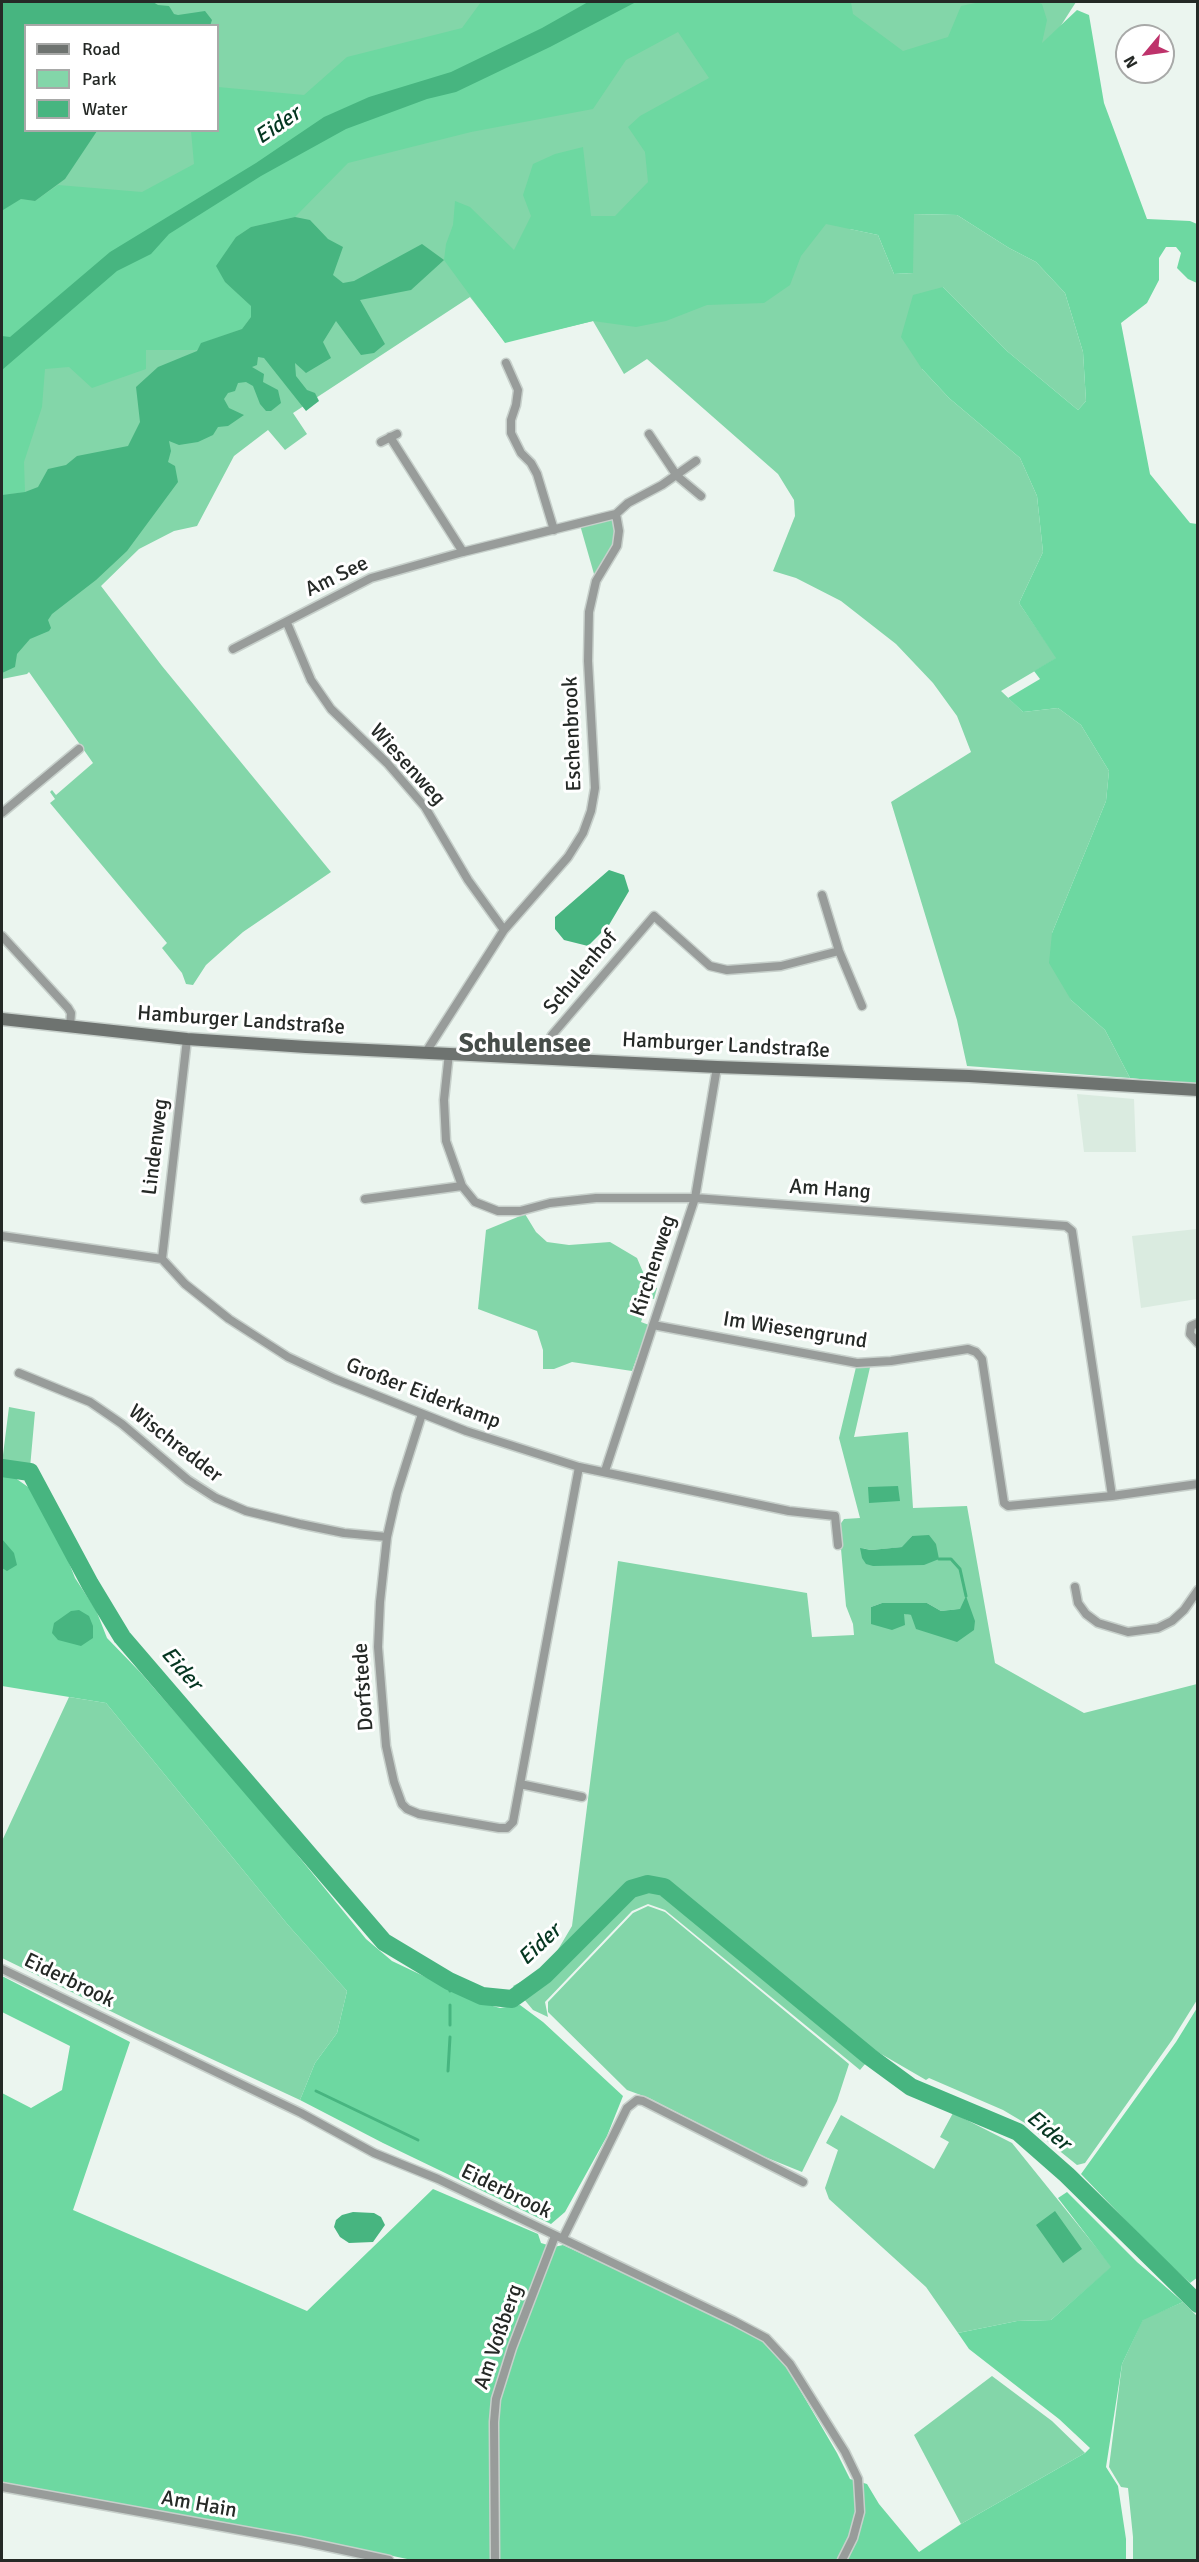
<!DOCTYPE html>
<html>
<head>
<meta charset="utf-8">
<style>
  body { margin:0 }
  #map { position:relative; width:1199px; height:2562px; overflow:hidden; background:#ebf5ef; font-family:Signika,sans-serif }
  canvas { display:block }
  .frame { position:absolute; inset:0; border:3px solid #252926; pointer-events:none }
  .legend { position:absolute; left:24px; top:24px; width:195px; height:108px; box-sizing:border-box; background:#fff; border:2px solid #a8a9a8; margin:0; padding:8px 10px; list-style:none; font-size:18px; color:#252926 }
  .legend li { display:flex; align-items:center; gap:12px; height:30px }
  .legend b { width:30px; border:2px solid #a8a9a8 }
  .north { position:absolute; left:1115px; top:24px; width:60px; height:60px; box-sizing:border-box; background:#fff; border:2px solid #a8a9a8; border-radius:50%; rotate:241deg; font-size:16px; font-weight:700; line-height:24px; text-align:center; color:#252926 }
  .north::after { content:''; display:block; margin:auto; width:21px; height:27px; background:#be336b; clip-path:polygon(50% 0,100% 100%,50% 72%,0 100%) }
</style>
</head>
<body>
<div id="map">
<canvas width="1199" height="2562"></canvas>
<div class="frame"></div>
<ul class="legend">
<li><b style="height:8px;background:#6e7370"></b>Road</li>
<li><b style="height:16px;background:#83d6a9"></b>Park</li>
<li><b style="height:16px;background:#47b580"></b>Water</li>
</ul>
<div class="north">N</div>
</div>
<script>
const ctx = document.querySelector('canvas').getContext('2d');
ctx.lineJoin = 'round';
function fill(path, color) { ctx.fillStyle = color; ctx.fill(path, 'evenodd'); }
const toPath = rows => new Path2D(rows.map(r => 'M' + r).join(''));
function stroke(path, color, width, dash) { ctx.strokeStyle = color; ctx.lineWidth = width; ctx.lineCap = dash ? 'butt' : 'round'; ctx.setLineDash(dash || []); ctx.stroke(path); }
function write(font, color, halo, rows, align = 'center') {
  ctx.font = font + ' Signika,sans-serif'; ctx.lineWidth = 6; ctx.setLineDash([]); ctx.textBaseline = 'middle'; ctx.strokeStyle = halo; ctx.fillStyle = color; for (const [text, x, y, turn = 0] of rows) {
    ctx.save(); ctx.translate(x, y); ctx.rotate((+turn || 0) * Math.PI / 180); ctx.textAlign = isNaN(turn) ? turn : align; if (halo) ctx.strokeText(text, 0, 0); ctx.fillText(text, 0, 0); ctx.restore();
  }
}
const built = toPath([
  [1077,1094,1134,1099,1136,1152,1084,1152],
  [1197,1229,1197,1299,1141,1308,1132,1236]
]);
const green = toPath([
  [2,2,1076,2,1060,27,850,229,878,235,894,274,913,273,913,214,957,215,1009,248,1036,262,1065,293,1083,352,1086,401,1078,410,1007,351,943,287,922,369,949,398,1020,458,1037,496,1043,552,1019,603,1057,658,1001,691,1023,712,1058,708,1081,725,1109,771,1106,801,1052,933,1071,1000,1105,1030,1130,1078,967,1066,957,1020,891,802,971,752,957,716,933,683,896,644,841,601,796,578,773,571,795,516,794,500,778,474,647,359,624,374,593,321,505,342,470,297,293,413,307,434,285,450,268,430,234,456,197,526,174,531,139,549,101,586,162,666,331,872,243,932,206,965,193,985,186,984,182,973,162,948,167,943,50,803,55,799,50,792,52,790,56,795,93,763,29,672,27,674,2,679],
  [26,26,218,26,218,130,26,130],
  [616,514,617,546,596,581,580,525],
  [525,1214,536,1232,547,1242,569,1245,610,1242,637,1258,649,1286,657,1288,654,1299,649,1298,641,1322,649,1325,632,1371,572,1362,554,1369,543,1369,543,1350,537,1331,478,1309,486,1230],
  [857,1363,871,1363,854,1437,908,1432,913,1508,967,1506,995,1663,1084,1713,1197,1684,1197,2000,1172,2040,1085,2163,1077,2165,1025,2123,1003,2110,929,2078,926,2080,876,2051,860,2070,665,1910,648,1904,632,1911,545,2002,548,2017,533,2010,513,1986,547,1968,572,1926,618,1561,807,1593,812,1637,854,1635,853,1624,846,1606,839,1526,844,1519,860,1518,839,1438],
  [912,1536,924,1565,861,1548,871,1550,903,1547],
  [882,1603,927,1603,941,1611,960,1609,911,1615,871,1607],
  [9,1407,35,1412,30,1468,2,1463],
  [69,1697,106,1703,288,1925,347,1991,337,2033,315,2063,300,2100,147,2029,2,1958,2,1841],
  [648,1906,665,1912,849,2064,837,2101,802,2172,760,2155,649,2098,627,2090,548,2012,548,2002,633,1913],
  [953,2113,1012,2143,1112,2267,1051,2320,1017,2321,958,2333,926,2287,829,2199,825,2188,838,2150,826,2143,841,2115,934,2169,949,2142,940,2137],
  [1183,2302,1197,2316,1197,2560,1133,2560,1133,2537,1128,2488,1121,2487,1109,2467,1122,2364,1143,2319],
  [992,2376,1052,2421,1085,2453,961,2524,914,2435]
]);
const forest = toPath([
  [481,2,851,2,853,14,903,51,948,37,961,6,981,2,1036,2,1042,4,1047,20,1042,43,1077,10,1089,15,1104,103,1147,219,1190,221,1197,224,1197,283,1188,279,1177,268,1181,253,1176,247,1166,247,1159,258,1159,280,1147,303,1121,323,1150,474,1190,523,1197,524,1197,1085,1130,1078,1105,1030,1071,1000,1049,963,1052,933,1106,801,1109,771,1081,725,1058,708,1023,712,1008,698,1040,679,1034,671,1056,658,1019,603,1043,552,1037,496,1020,458,949,398,922,369,901,337,913,295,943,287,1007,351,1078,410,1086,401,1083,352,1065,293,1036,262,1009,248,957,215,914,214,913,273,894,274,878,235,826,224,801,256,790,285,764,303,707,305,666,321,636,327,593,321,505,343,444,260,446,244,453,225,455,201,470,207,514,250,531,216,523,195,533,164,555,154,583,147,591,216,615,216,648,182,645,152,628,127,640,116,709,78,678,32,626,60,593,109,471,132,348,163,295,217,251,227,236,237,217,266,225,282,251,306,251,317,242,329,202,343,197,350,146,350,146,369,92,388,69,367,45,369,42,407,24,462,25,492,2,495,2,210,21,199,35,201,58,185,142,192,194,164,191,131,218,130,218,87,304,95,347,57,462,28],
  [2,1474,11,1475,31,1489,62,1545,75,1578,96,1610,107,1638,140,1672,264,1814,366,1939,392,1961,478,2002,500,2008,520,2005,543,2022,623,2096,607,2136,565,2212,551,2224,383,2143,300,2100,315,2063,337,2033,347,1991,288,1925,106,1703,2,1686],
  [2,1976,130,2042,73,2210,307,2311,433,2189,538,2234,541,2243,554,2247,563,2245,731,2323,762,2341,786,2366,837,2453,850,2479,867,2484,879,2504,919,2552,961,2524,1085,2453,1090,2448,1059,2419,969,2349,958,2333,1017,2321,1051,2320,1111,2267,1058,2198,1067,2192,1137,2262,1183,2302,1143,2320,1122,2364,1106,2467,1118,2486,1126,2539,1126,2560,412,2560,297,2536,2,2482,2,2093,31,2108,62,2090,70,2046,2,2012],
  [1197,2008,1198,2277,1190,2283,1156,2252,1081,2174,1176,2042]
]);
const water = toPath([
  [2,2,153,2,158,5,169,6,174,14,178,15,205,11,212,20,210,26,26,26,26,130,97,131,65,179,35,201,21,199,3,210,2,210],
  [588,2,636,2,550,47,456,92,427,99,346,129,261,176,169,234,151,254,117,271,2,370,2,336,10,337,110,252,256,163,324,117,369,97,451,72,542,28],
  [295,217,310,220,328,239,343,247,333,275,343,283,354,281,422,244,444,260,411,290,360,300,385,344,374,353,361,355,336,321,323,342,331,358,306,373,295,363,296,376,307,390,315,393,319,401,306,411,264,358,258,357,257,365,252,367,264,374,263,382,278,390,281,403,271,411,266,411,260,404,253,386,246,382,238,383,235,391,228,393,224,399,229,408,244,415,228,426,218,427,213,435,198,442,179,445,169,441,171,451,168,462,175,466,178,482,127,551,96,580,52,614,48,620,51,628,49,631,30,639,17,654,15,667,2,673,2,495,25,492,38,487,48,469,66,465,77,456,128,446,140,422,136,387,158,367,197,351,201,343,242,329,251,317,251,306,225,282,216,266,236,237,251,227],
  [609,870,624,875,629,891,609,925,588,946,564,940,555,929,555,917],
  [898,1486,900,1501,869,1503,868,1487],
  [929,1535,936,1544,939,1559,924,1565,873,1566,866,1564,862,1558,860,1548,871,1550,902,1547,912,1536],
  [2,1539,14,1553,17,1565,7,1571,2,1568],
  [966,1596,975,1621,974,1630,957,1642,916,1629,911,1615,904,1614,905,1625,892,1630,871,1624,871,1607,882,1603,927,1603,941,1611,960,1609],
  [79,1610,89,1616,93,1626,93,1638,81,1646,58,1640,52,1633,54,1623,71,1611],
  [1055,2211,1082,2249,1063,2263,1036,2225],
  [353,2212,374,2213,381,2217,385,2225,373,2242,349,2243,340,2237,334,2227,336,2220,342,2215]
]);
const stream = toPath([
  [939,1559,951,1559,960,1569,966,1596],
  [449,1981,450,1991],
  [450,2005,450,2025],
  [448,2071,450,2037],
  [316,2091,418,2140]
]);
const river = toPath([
  [2,1468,30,1472,90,1584,122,1637,384,1942,449,1981,482,1996,512,1999,545,1975,631,1889,648,1884,664,1887,870,2057,911,2087,1018,2132,1067,2175,1198,2304]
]);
const street = toPath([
  [506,363,518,390,516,405,511,420,511,433,521,453,531,463,537,474,554,530],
  [649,434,677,476,701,496],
  [390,437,463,552],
  [381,442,397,434],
  [287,623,311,680,331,709,387,763,425,807,468,880,504,930],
  [233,649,371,578,463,552,616,514,628,503,662,485,696,461],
  [2,813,79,749],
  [822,895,839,951,862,1006],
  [2,936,68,1008,71,1013,70,1027],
  [426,1052,504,930,568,857,583,833,591,811,595,788,588,661,589,612,596,581,617,546,619,531,616,514],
  [449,1053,444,1100,446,1141,462,1186,475,1202,498,1211,520,1211,550,1203,596,1198,695,1198,1066,1226,1072,1231,1112,1496],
  [544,1057,547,1045,552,1035,654,916,710,966,727,970,781,966,839,951],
  [365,1199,462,1186],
  [2,1236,162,1259,185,1284,229,1319,288,1357,335,1379,466,1431,579,1467,789,1511,835,1516,838,1545],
  [162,1259,187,1039],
  [1198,1323,1191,1326,1190,1334,1198,1343],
  [653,1325,857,1363,891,1361,968,1349,976,1352,982,1359,1004,1503,1008,1506,1112,1496,1198,1484],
  [19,1373,90,1402,122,1424,188,1480,216,1498,246,1511,300,1524,344,1533,387,1537],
  [422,1414,397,1493,387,1537,380,1602,378,1647,386,1746,394,1782,402,1804,407,1809,419,1814,499,1828,507,1828,513,1822,579,1467],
  [605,1471,695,1198,717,1067],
  [1075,1587,1078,1603,1086,1614,1098,1623,1128,1632,1158,1628,1172,1621,1184,1610,1198,1590],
  [520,1784,582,1797],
  [2,1969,301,2113,374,2153,438,2179,734,2321,766,2338,790,2364,845,2452,858,2479,860,2512,853,2538,842,2560],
  [563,2238,627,2108,637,2100,643,2101,803,2182],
  [2,2487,300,2541,389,2560],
  [495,2560,494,2422,496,2399,512,2348,555,2236]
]);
const secondary = toPath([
  [2,1019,187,1039,306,1047,717,1067,969,1076,1198,1090]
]);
const streetNames = [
  ["Am See",337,577,-26],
  ["Eschenbrook",573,734,-92],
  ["Wiesenweg",407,765,48],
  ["Schulenhof",581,973,-50],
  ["Hamburger Landstraße",241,1021,4],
  ["Hamburger Landstraße",726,1046,3],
  ["Lindenweg",156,1147,-83],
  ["Am Hang",830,1190,4],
  ["Kirchenweg",654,1266,-72],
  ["Im Wiesengrund",795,1331,9],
  ["Großer Eiderkamp",423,1394,21],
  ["Wischredder",175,1444,38],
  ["Dorfstede",364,1687,-94],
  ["Eiderbrook",69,1981,26],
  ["Eiderbrook",506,2192,26],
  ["Am Voßberg",499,2337,-71],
  ["Am Hain",199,2505,10]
];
const waterNames = [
  ["Eider",278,126,-34],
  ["Eider",181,1669,49],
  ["Eider",540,1945,-43],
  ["Eider",1048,2131,40]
];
const districtNames = [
  ["Schulensee",525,1045]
];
fill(built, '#daebe0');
fill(green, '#83d6a9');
fill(forest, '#6dd8a1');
fill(water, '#47b580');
stroke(stream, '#47b580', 3);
stroke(river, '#47b580', 18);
stroke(street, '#c7d0cb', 11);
stroke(secondary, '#c7d0cb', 15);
stroke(street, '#989c9a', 8);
stroke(secondary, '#6e7370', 12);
write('21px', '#252926', '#fff', streetNames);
write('italic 22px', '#053621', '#fff', waterNames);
write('bold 27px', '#464d49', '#fff', districtNames);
</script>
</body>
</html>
